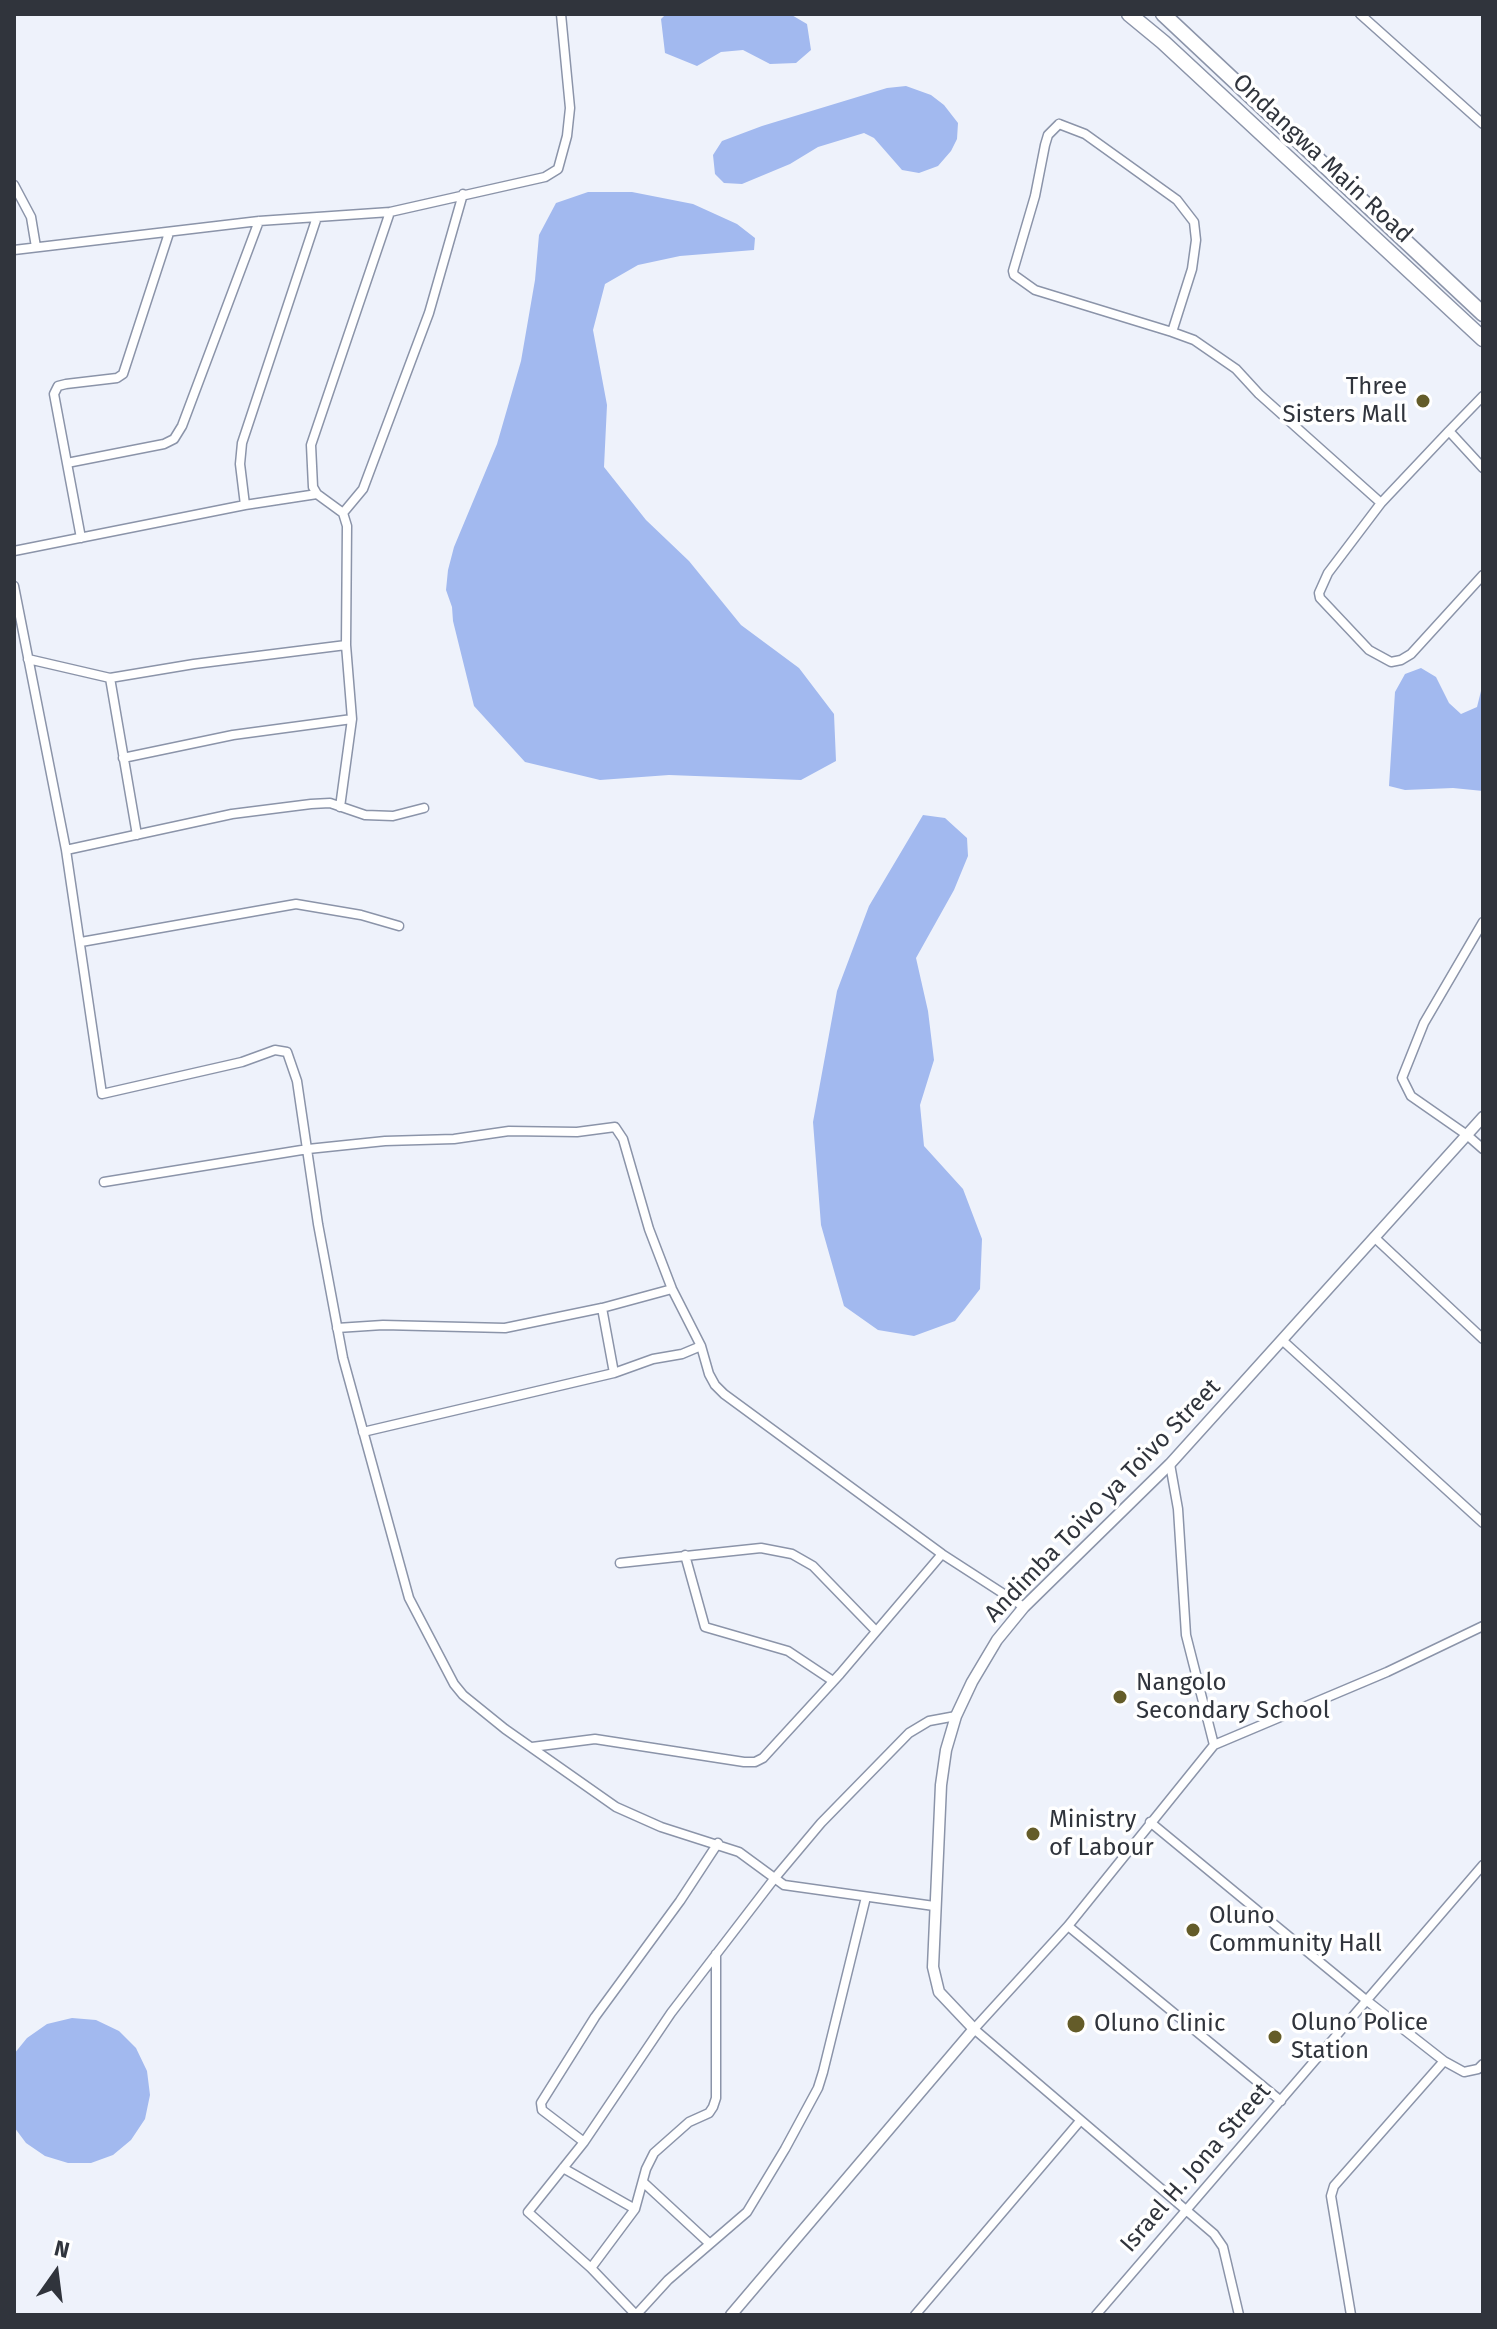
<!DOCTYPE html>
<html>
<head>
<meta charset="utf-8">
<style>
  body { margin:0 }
  #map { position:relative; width:1497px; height:2329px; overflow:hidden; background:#eef2fb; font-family:"Fira Sans",sans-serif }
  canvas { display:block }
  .frame { position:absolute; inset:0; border:16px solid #30343c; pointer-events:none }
  .north { position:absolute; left:16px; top:2233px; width:80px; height:80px; -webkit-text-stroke:6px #fff; paint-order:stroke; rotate:14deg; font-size:22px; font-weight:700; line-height:32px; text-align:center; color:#30343c }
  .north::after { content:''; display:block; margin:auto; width:28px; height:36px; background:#30343c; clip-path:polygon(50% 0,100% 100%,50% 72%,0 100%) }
</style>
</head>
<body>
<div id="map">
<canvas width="1497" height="2329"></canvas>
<div class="frame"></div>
<div class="north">N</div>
</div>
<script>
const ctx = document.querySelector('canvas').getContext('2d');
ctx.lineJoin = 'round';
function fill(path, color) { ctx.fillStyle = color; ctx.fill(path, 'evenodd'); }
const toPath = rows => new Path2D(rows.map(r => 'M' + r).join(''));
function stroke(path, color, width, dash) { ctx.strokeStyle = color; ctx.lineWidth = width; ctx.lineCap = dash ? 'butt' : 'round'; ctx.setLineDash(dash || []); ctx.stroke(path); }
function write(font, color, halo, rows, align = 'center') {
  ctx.font = font + ' "Fira Sans",sans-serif'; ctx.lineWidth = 7; ctx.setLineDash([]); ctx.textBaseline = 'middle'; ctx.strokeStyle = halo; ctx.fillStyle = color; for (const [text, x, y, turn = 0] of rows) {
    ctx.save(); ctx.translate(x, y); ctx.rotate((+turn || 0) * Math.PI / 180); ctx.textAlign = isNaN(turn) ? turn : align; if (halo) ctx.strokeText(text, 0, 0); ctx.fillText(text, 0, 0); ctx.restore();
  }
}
const water = toPath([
  [666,14,790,14,807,24,811,50,796,63,770,64,743,50,721,52,697,66,665,53,661,19],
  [906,86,931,95,944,105,958,123,957,139,951,151,938,166,919,173,902,170,874,138,864,133,818,147,790,164,742,184,724,183,715,174,713,155,722,141,762,126,887,88],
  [588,192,632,192,693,204,737,224,755,238,754,250,680,256,638,265,605,284,593,330,607,405,604,467,646,520,689,561,741,625,799,668,834,714,836,761,801,780,669,775,600,780,525,762,474,706,453,621,452,607,446,590,448,570,454,547,497,444,521,361,535,280,539,235,556,203],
  [1421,668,1436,677,1449,703,1461,714,1477,707,1483,683,1483,791,1453,788,1405,790,1389,786,1395,692,1405,674],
  [923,815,945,818,967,838,968,856,954,890,916,958,928,1011,934,1060,920,1105,924,1146,963,1189,982,1239,980,1289,955,1321,914,1336,878,1330,844,1306,821,1225,813,1122,837,991,869,906],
  [72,2018,96,2020,119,2031,136,2048,147,2071,150,2095,145,2119,131,2140,113,2155,91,2163,68,2163,45,2156,26,2143,14,2127,14,2054,27,2038,47,2024]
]);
const minor = toPath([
  [1360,14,1483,124],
  [1059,124,1085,134,1177,200,1194,222,1196,240,1192,269,1172,332,1035,290,1014,275,1013,271,1035,196,1045,145,1048,135,1059,124],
  [14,185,31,217,36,247],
  [14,250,259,221,390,212,545,177,558,169,567,136,570,108,561,14],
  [1172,332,1194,340,1236,369,1259,394,1381,503,1328,573,1319,593,1320,598,1369,650,1391,662,1401,660,1411,654,1483,575],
  [1483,396,1449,431,1483,468],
  [67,463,164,444,174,439,182,426,259,221],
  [1381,503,1449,431],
  [245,505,240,464,242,443,317,217],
  [343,513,363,489,429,313,463,194],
  [81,538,54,394,58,386,66,384,117,378,123,374,169,233],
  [14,551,245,505,317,494],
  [14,586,66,850,102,1094,242,1062,275,1050,287,1052,297,1081,318,1224,343,1358,409,1598,454,1684,463,1695,505,1729,616,1807,661,1827,739,1852,784,1885,934,1906],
  [28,659,110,678,194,664,346,645],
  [110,678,137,835],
  [123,758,233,735,352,719],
  [340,807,352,719,346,645,347,526,343,513,317,494,313,487,311,445,390,212],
  [66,850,232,814,311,804,330,803,365,815,393,816,424,808],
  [1483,922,1424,1023,1402,1078,1411,1096,1467,1135,1483,1149],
  [81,942,296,904,361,915,399,926],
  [104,1182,308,1149,385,1141,454,1139,509,1131,577,1132,615,1127,623,1139,649,1229,672,1289,701,1346,709,1374,715,1385,724,1394,942,1554,1024,1607],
  [1374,1237,1483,1339],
  [602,1308,614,1373],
  [337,1328,383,1325,505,1328,602,1308,672,1289],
  [1282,1340,1483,1523],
  [363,1432,614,1373,653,1359,682,1354,701,1346],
  [1170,1464,1178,1509,1186,1635,1214,1745],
  [685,1555,705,1627,788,1651,833,1681],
  [620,1563,761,1548,792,1554,813,1566,876,1631],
  [532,1747,595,1739,744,1762,755,1762,763,1758,840,1674,942,1554],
  [1150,1822,1366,2000,1444,2061,1334,2186,1331,2196,1351,2315],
  [866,1897,823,2072,818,2088,785,2149,747,2212,668,2280,636,2315,591,2268,528,2212,584,2142,671,2013,774,1879,821,1823,909,1733,929,1721,956,1716],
  [1068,1926,1281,2101],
  [1444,2061,1464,2072,1478,2069,1483,2064],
  [584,2142,542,2110,541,2103,595,2017,680,1901,718,1843],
  [563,2168,635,2209],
  [643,2182,709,2243],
  [591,2268,635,2209,646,2169,654,2153,689,2122,709,2113,713,2107,716,2098,716,1954],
  [915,2315,1080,2121],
  [1096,2315,1483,1865],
  [1239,2315,1223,2247,1214,2234,974,2029,1068,1926,1214,1745,1387,1672,1483,1626]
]);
const tertiary = toPath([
  [731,2315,974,2029,939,1992,933,1967,941,1785,946,1750,956,1716,972,1682,997,1640,1024,1607,1170,1464,1483,1117]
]);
const primary = toPath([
  [1129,14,1163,42,1483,339],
  [1163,14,1483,314]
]);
const markers = [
  [1423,401,8,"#645c29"],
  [1120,1697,8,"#645c29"],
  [1033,1834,8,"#645c29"],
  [1193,1930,8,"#645c29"],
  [1076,2024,10,"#645c29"],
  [1275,2037,8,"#645c29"]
];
const streetNames = [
  ["Ondangwa Main Road",1322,159,43],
  ["Andimba Toivo ya Toivo Street",1103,1501,-46],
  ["Israel H. Jona Street",1196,2168,-49]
];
const poiNames = [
  ["Three",1407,387,"right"],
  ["Sisters Mall",1407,415,"right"],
  ["Nangolo",1136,1683],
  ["Secondary School",1136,1711],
  ["Ministry",1049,1820],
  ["of Labour",1049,1848],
  ["Oluno",1209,1916],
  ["Community Hall",1209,1944],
  ["Oluno Police",1291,2023],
  ["Station",1291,2051],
  ["Oluno Clinic",1094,2024]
];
fill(water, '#a2b9ef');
stroke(minor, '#8b94a9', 11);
stroke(tertiary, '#8b94a9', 13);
stroke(primary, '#8b94a9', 17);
stroke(minor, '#fff', 8);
stroke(tertiary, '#fff', 10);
stroke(primary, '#fff', 14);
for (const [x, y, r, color] of markers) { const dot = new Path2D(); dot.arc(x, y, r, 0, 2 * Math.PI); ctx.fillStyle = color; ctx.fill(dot); stroke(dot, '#fff', 3); }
write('24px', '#30343c', '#fff', streetNames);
write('24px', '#30343c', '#fff', poiNames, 'left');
</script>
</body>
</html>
